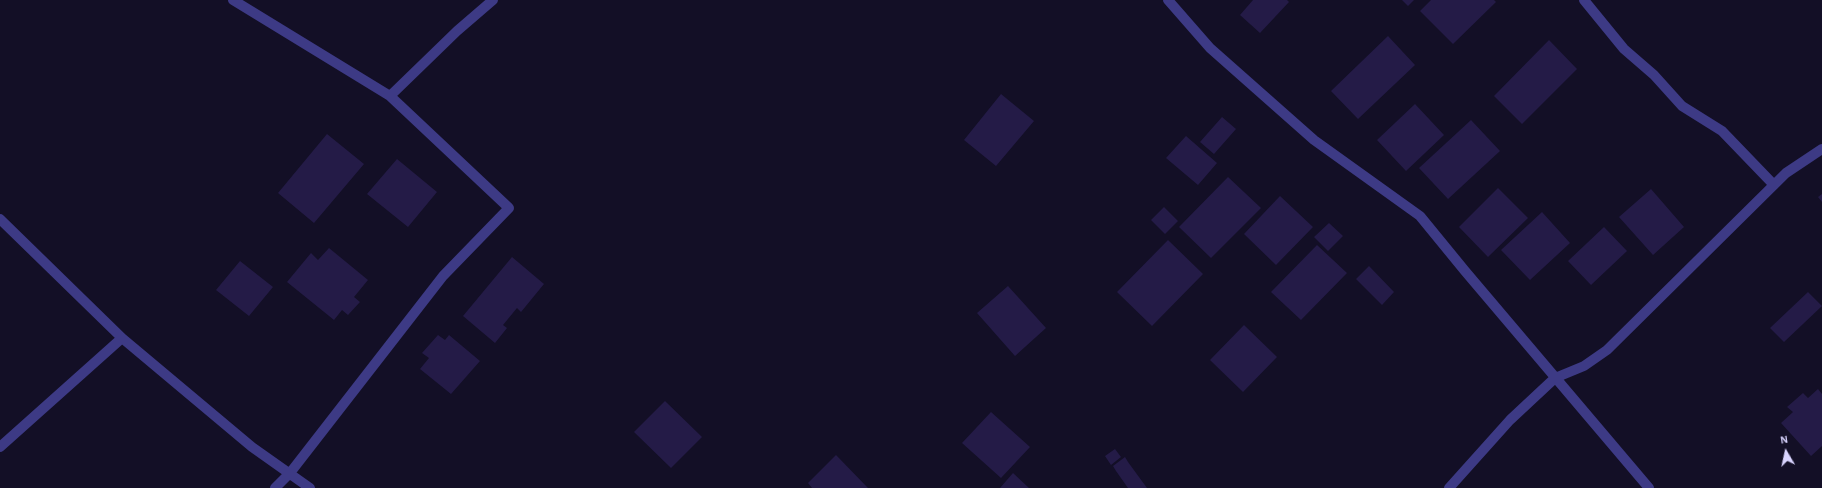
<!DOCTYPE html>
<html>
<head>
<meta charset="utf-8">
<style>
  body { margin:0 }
  #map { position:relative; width:1822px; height:488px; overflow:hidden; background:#130f26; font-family:"Alegreya Sans",sans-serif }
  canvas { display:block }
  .north { position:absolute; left:1766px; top:432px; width:40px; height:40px; -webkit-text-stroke:3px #130f26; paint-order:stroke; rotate:351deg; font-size:11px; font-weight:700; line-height:16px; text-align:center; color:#d9d4ff }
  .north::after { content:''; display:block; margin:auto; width:14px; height:18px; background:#d9d4ff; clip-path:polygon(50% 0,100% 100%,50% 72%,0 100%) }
</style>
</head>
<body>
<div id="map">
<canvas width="1822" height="488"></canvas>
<div class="north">N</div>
</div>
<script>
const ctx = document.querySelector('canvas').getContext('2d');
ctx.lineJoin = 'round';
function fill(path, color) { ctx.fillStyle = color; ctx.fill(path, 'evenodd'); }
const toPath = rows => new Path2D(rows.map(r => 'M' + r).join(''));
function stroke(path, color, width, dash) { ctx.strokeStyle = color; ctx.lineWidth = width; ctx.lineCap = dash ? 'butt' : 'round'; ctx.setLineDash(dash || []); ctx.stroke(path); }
const building = toPath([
  [1253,0,1287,0,1289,2,1260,33,1240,15],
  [1402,0,1414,0,1408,6],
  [1431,0,1494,0,1496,2,1453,44,1420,11],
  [1388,36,1415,65,1358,119,1331,91],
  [1549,40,1577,69,1522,124,1494,96],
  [1001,94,1034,121,996,166,964,140],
  [1415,104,1444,135,1406,171,1377,140],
  [1222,117,1236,129,1214,154,1200,142],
  [1471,120,1500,151,1448,199,1419,168],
  [327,134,364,164,314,223,278,193],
  [1186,136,1217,163,1198,185,1166,158],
  [397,159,437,192,408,227,367,194],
  [1228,177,1261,208,1211,258,1179,227],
  [1498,188,1528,218,1488,257,1459,227],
  [1651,189,1684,227,1653,255,1619,217],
  [1822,194,1822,202,1818,197],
  [1280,196,1313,227,1276,265,1244,234],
  [1164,207,1178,221,1165,234,1151,220],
  [1542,212,1570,243,1530,280,1501,250],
  [1329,223,1343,236,1328,251,1314,237],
  [1604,227,1627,251,1591,285,1568,261],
  [1168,240,1203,274,1152,326,1117,292],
  [1317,245,1347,273,1301,320,1271,292],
  [329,248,368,280,354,297,360,302,348,315,342,310,334,320,287,282,311,253,318,260],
  [512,257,544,284,521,312,517,308,503,325,507,328,495,343,463,316],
  [240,261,273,287,249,316,216,290],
  [1369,266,1394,292,1382,305,1356,279],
  [1008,286,1046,328,1015,356,977,313],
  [1808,292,1822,306,1784,342,1770,328],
  [1244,325,1277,357,1243,392,1210,360],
  [438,335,445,340,449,335,480,361,451,394,420,369,429,358,422,353],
  [1818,389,1822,394,1822,446,1811,456,1781,423,1793,412,1787,407,1803,393,1808,398],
  [665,401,702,437,671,468,634,432],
  [991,412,1030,447,1001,478,962,443],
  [1115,449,1121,457,1111,465,1105,456],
  [836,455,868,488,812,488,808,483],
  [1125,457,1128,462,1147,488,1128,488,1116,471,1113,466],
  [1013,473,1029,488,1000,488]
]);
const minor = toPath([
  [233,0,390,96],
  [1168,0,1210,48,1314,140,1420,216,1465,271,1649,488],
  [1584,0,1624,49,1654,75,1682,106,1722,131,1774,185],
  [0,219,122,338,252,447,310,488],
  [0,447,122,338],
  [275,488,290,473,443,276,509,208,390,96,457,31,493,0],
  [1449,488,1510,420,1555,378,1584,366,1607,350,1786,173,1822,149]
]);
fill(building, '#241b47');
stroke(minor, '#3d3a85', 10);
</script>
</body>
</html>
